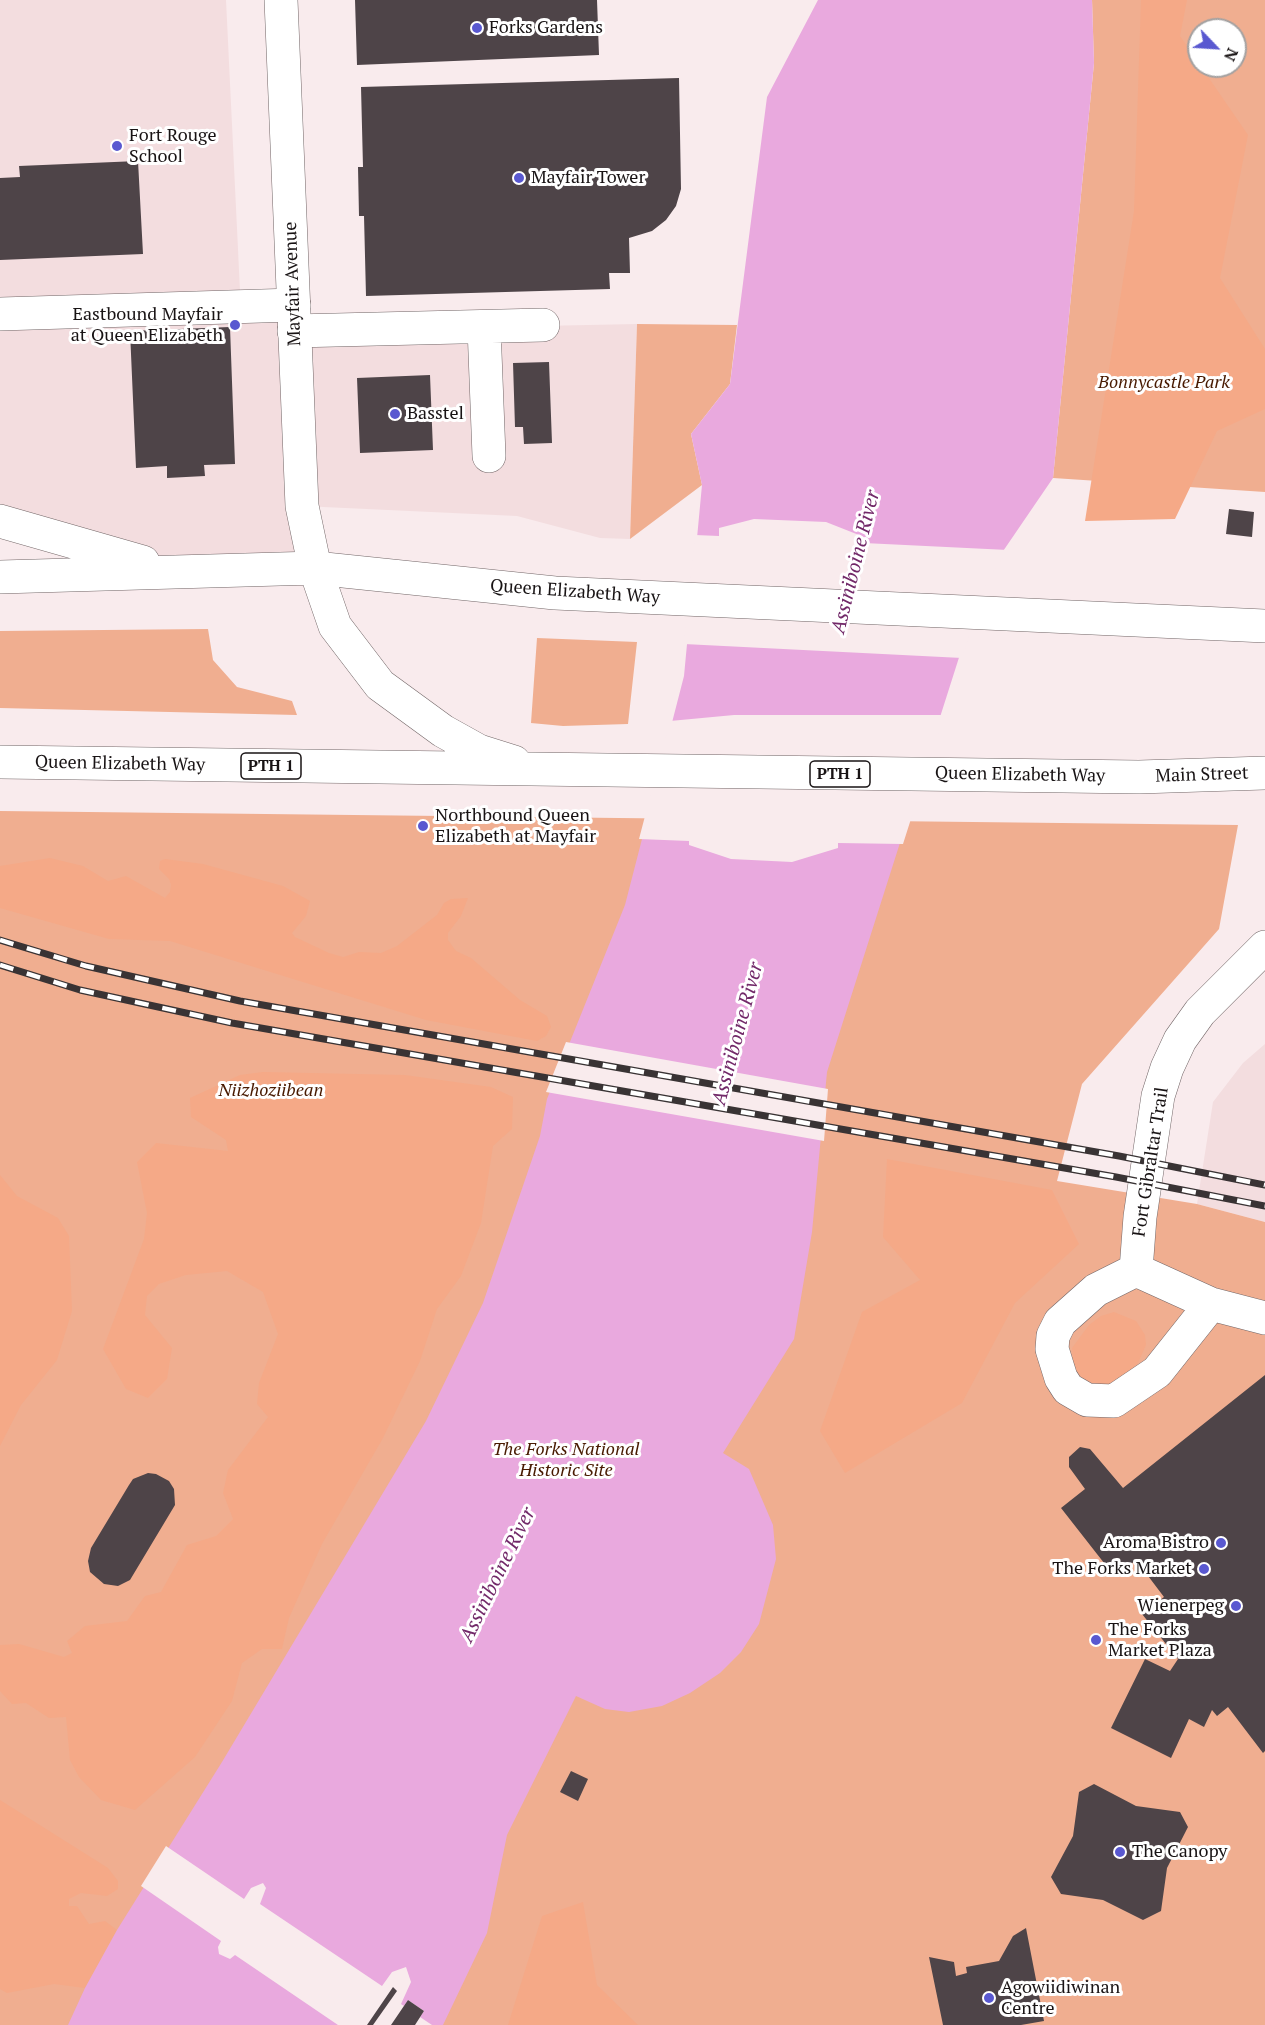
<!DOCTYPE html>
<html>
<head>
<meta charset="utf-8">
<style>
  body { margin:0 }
  #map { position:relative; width:1265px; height:2025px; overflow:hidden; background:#f9ebed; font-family:"PT Serif",serif }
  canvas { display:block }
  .north { position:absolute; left:1187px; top:18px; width:60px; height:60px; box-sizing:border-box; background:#fff; border:2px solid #a3a1a1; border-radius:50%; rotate:115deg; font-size:16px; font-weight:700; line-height:24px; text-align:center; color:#181314 }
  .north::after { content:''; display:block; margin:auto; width:21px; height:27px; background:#5958d0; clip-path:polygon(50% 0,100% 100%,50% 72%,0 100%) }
</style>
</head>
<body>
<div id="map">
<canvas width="1265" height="2025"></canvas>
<div class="north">N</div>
</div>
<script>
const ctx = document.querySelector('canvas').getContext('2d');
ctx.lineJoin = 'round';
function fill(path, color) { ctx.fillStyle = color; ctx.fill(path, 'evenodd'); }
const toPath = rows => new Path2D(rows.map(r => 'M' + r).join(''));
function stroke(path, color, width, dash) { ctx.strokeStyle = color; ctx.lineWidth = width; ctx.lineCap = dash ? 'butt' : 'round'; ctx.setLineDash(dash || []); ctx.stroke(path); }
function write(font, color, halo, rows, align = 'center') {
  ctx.font = font + ' "PT Serif",serif'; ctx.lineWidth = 6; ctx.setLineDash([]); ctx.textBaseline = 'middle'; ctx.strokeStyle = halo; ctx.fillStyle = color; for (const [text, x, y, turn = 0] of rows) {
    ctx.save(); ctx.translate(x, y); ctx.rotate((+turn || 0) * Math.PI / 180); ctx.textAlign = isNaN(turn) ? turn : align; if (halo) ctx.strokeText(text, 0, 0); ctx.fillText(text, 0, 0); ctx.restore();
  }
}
const built = toPath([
  [0,0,226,0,240,291,0,300],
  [294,305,294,331,637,324,630,539,600,538,517,516,302,506,315,568,174,571,0,521,0,314],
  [1265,1044,1265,1222,1197,1204,1213,1102,1243,1063]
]);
const green = toPath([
  [1092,0,1265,0,1265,492,1053,478,1094,63],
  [1199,30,1235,30,1235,66,1199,66],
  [637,324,737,325,730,384,691,434,702,485,630,539],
  [208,629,213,660,237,687,292,701,297,715,0,708,0,631],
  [537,638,637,642,628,724,563,726,531,723],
  [0,811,1238,825,1219,929,1082,1084,1057,1181,1197,1204,1265,1222,1265,2025,0,2025]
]);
const forest = toPath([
  [1141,0,1187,0,1180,36,1248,135,1220,278,1265,349,1265,409,1217,431,1175,519,1085,521,1134,211],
  [50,858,83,866,108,881,126,876,165,898,170,892,171,885,169,879,159,869,160,861,165,859,203,864,283,886,310,901,306,916,292,933,295,937,329,953,343,957,359,952,381,953,397,946,437,915,444,903,451,899,468,898,461,916,448,933,448,940,456,951,471,958,520,1000,547,1016,551,1027,546,1036,537,1041,426,1020,170,941,109,939,0,908,0,866],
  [263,1072,405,1075,491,1087,513,1097,512,1129,493,1146,481,1223,461,1276,437,1309,420,1361,383,1438,322,1544,289,1618,282,1649,262,1649,242,1663,232,1701,195,1757,135,1810,101,1800,79,1777,70,1760,66,1717,49,1718,26,1703,12,1704,0,1691,0,1645,19,1644,64,1657,72,1653,67,1641,85,1626,127,1621,145,1596,161,1592,187,1545,216,1536,233,1519,223,1493,228,1470,268,1417,257,1404,259,1383,278,1334,263,1292,227,1271,186,1275,159,1284,147,1296,145,1315,172,1348,167,1379,148,1398,126,1389,103,1349,144,1239,147,1213,137,1162,156,1143,228,1151,226,1140,191,1117,190,1098,240,1075],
  [887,1159,1052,1190,1079,1244,1015,1303,962,1403,845,1473,820,1431,862,1312,920,1280,883,1237],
  [0,1175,17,1196,58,1218,69,1236,72,1311,57,1360,21,1405,0,1446],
  [1114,1312,1136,1321,1145,1335,1146,1345,1138,1363,1121,1379,1108,1385,1093,1384,1084,1380,1074,1369,1072,1348,1089,1325,1101,1316],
  [0,1800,108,1868,118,1881,118,1889,107,1896,81,1893,69,1899,69,1906,77,1906,89,1924,105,1921,117,1930,85,1988,54,1984,7,1993,0,1989],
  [583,1902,597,1985,638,2025,508,2025,542,1916]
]);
const water = toPath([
  [818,0,1092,0,1094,63,1053,478,984,579,827,1072,812,1232,794,1339,723,1453,749,1469,773,1525,776,1559,759,1624,741,1652,720,1673,690,1693,662,1706,629,1712,605,1709,576,1696,507,1835,487,1933,443,2025,68,2025,85,1988,117,1930,222,1762,426,1421,483,1303,540,1136,547,1099,625,905,684,676,702,485,691,434,730,384,767,97]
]);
const pier = toPath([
  [754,519,826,522,864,537,864,543,1008,550,987,580,962,658,684,644,695,535,719,536,719,528],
  [734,715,944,715,903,844,838,843,838,848,792,862,731,859,689,845,689,841,639,839,670,721],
  [566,1042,828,1089,824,1141,546,1092],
  [166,1846,244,1899,251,1888,263,1883,266,1888,260,1904,382,1986,392,1972,406,1967,411,1982,401,2004,404,2006,408,2000,424,2011,420,2017,432,2025,338,2025,235,1955,230,1959,219,1954,218,1947,221,1941,141,1886]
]);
const building = toPath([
  [355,0,597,0,599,55,357,65],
  [679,78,681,189,676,206,666,220,652,231,629,238,630,273,609,273,610,289,366,296,364,216,359,216,358,167,363,167,361,87],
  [138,161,143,254,0,260,0,178,20,177,19,166],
  [230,327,235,464,204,465,205,476,167,478,167,466,136,468,130,331],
  [549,362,552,443,524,444,523,427,515,427,513,363],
  [430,375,433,450,360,453,357,378],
  [1229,509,1254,512,1252,537,1226,534],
  [1265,1375,1265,1751,1263,1753,1228,1707,1217,1716,1212,1710,1204,1727,1189,1719,1171,1758,1111,1728,1145,1659,1170,1671,1178,1659,1142,1614,1164,1597,1136,1560,1115,1577,1061,1508,1085,1489,1069,1467,1069,1457,1080,1447,1090,1449,1123,1488],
  [148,1473,156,1474,169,1481,174,1489,175,1505,130,1580,118,1586,104,1584,90,1572,88,1561,91,1548,129,1485,133,1479],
  [571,1771,588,1779,578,1801,560,1792],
  [1094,1784,1136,1806,1180,1812,1188,1827,1167,1868,1161,1911,1143,1920,1103,1900,1061,1894,1051,1877,1073,1836,1079,1792],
  [1026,1928,1044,2021,1021,2025,943,2025,929,1957,954,1962,956,1976,967,1973,966,1967,999,1961,1013,1936],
  [393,1987,397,1991,373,2025,367,2025],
  [408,2000,424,2011,415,2025,391,2025]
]);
const minor = toPath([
  [0,314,294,305],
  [484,327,489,456],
  [294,331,543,325],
  [1136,1270,1140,1217,1158,1096,1167,1068,1180,1040,1200,1012,1265,947],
  [1211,1304,1157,1372,1114,1401,1087,1400,1068,1389,1061,1378,1052,1349,1053,1336,1060,1322,1096,1290,1136,1270,1211,1304,1265,1318]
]);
const major = toPath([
  [281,0,302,506,315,568]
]);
const highway = toPath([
  [0,521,143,562],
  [315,568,335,626,380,685,443,731,479,751,514,762],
  [0,577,315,568,555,593,1265,626],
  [0,762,1139,777,1265,773]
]);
const rail = toPath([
  [0,940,86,966,240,1001,1119,1156,1265,1185],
  [0,965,80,990,232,1023,1116,1177,1265,1206]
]);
const markers = [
  [477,28,6,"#5958d0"],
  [117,146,6,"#5958d0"],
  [519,178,6,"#5958d0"],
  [235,325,6,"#5958d0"],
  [395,414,6,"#5958d0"],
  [423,826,6,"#5958d0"],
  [1221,1543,6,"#5958d0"],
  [1204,1569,6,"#5958d0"],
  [1236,1606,6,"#5958d0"],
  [1096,1640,6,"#5958d0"],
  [1120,1852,6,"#5958d0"],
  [989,1998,6,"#5958d0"]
];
const shields = [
  [271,766,60],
  [840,774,60]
];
const shieldNames = [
  ["PTH 1",271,766],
  ["PTH 1",840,774]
];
const poiNames = [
  ["Forks Gardens",489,28],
  ["Fort Rouge",129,136],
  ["School",129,157],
  ["Mayfair Tower",531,178],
  ["Eastbound Mayfair",223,315,"right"],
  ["at Queen Elizabeth",223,336,"right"],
  ["Basstel",407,414],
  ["Northbound Queen",435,816],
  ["Elizabeth at Mayfair",435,837],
  ["Aroma Bistro",1209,1543,"right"],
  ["The Forks Market",1192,1569,"right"],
  ["Wienerpeg",1224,1606,"right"],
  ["The Forks",1108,1630],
  ["Market Plaza",1108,1651],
  ["The Canopy",1132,1852],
  ["Agowiidiwinan",1001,1988],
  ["Centre",1001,2009]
];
const streetNames = [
  ["Mayfair Avenue",293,284,-92],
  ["Queen Elizabeth Way",575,592,4],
  ["Queen Elizabeth Way",120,764,1],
  ["Queen Elizabeth Way",1020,775,1],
  ["Main Street",1202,775,-2],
  ["Fort Gibraltar Trail",1151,1162,-81]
];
const parkNames = [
  ["Bonnycastle Park",1164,383],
  ["Niizhoziibean",271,1091],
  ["The Forks National",566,1450],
  ["Historic Site",566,1471]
];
const waterNames = [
  ["Assiniboine River",856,562,-76],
  ["Assiniboine River",738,1034,-75],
  ["Assiniboine River",498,1575,-64]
];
fill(built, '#f3dddf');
fill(green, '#f0ae90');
fill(forest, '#f5a987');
fill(water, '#e9a9de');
fill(pier, '#f9ebed');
fill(building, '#4e4448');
stroke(minor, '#726667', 34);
stroke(major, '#726667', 34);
stroke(highway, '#726667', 34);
stroke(minor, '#fff', 33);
stroke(major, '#fff', 33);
stroke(highway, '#fff', 33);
stroke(rail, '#393334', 7);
stroke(rail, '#fff', 4.5, [14]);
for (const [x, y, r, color] of markers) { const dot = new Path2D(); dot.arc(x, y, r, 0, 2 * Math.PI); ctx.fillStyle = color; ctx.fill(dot); stroke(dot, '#fff', 2); }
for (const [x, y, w] of shields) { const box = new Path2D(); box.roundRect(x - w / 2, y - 13, w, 26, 4.5); ctx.fillStyle = '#fff'; ctx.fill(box); stroke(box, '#181314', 1.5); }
write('bold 16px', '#181314', null, shieldNames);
write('18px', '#181314', '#fff', poiNames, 'left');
write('18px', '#181314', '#fff', streetNames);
write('italic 18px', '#481a01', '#fff', parkNames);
write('italic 20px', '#722969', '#fff', waterNames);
</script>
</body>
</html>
